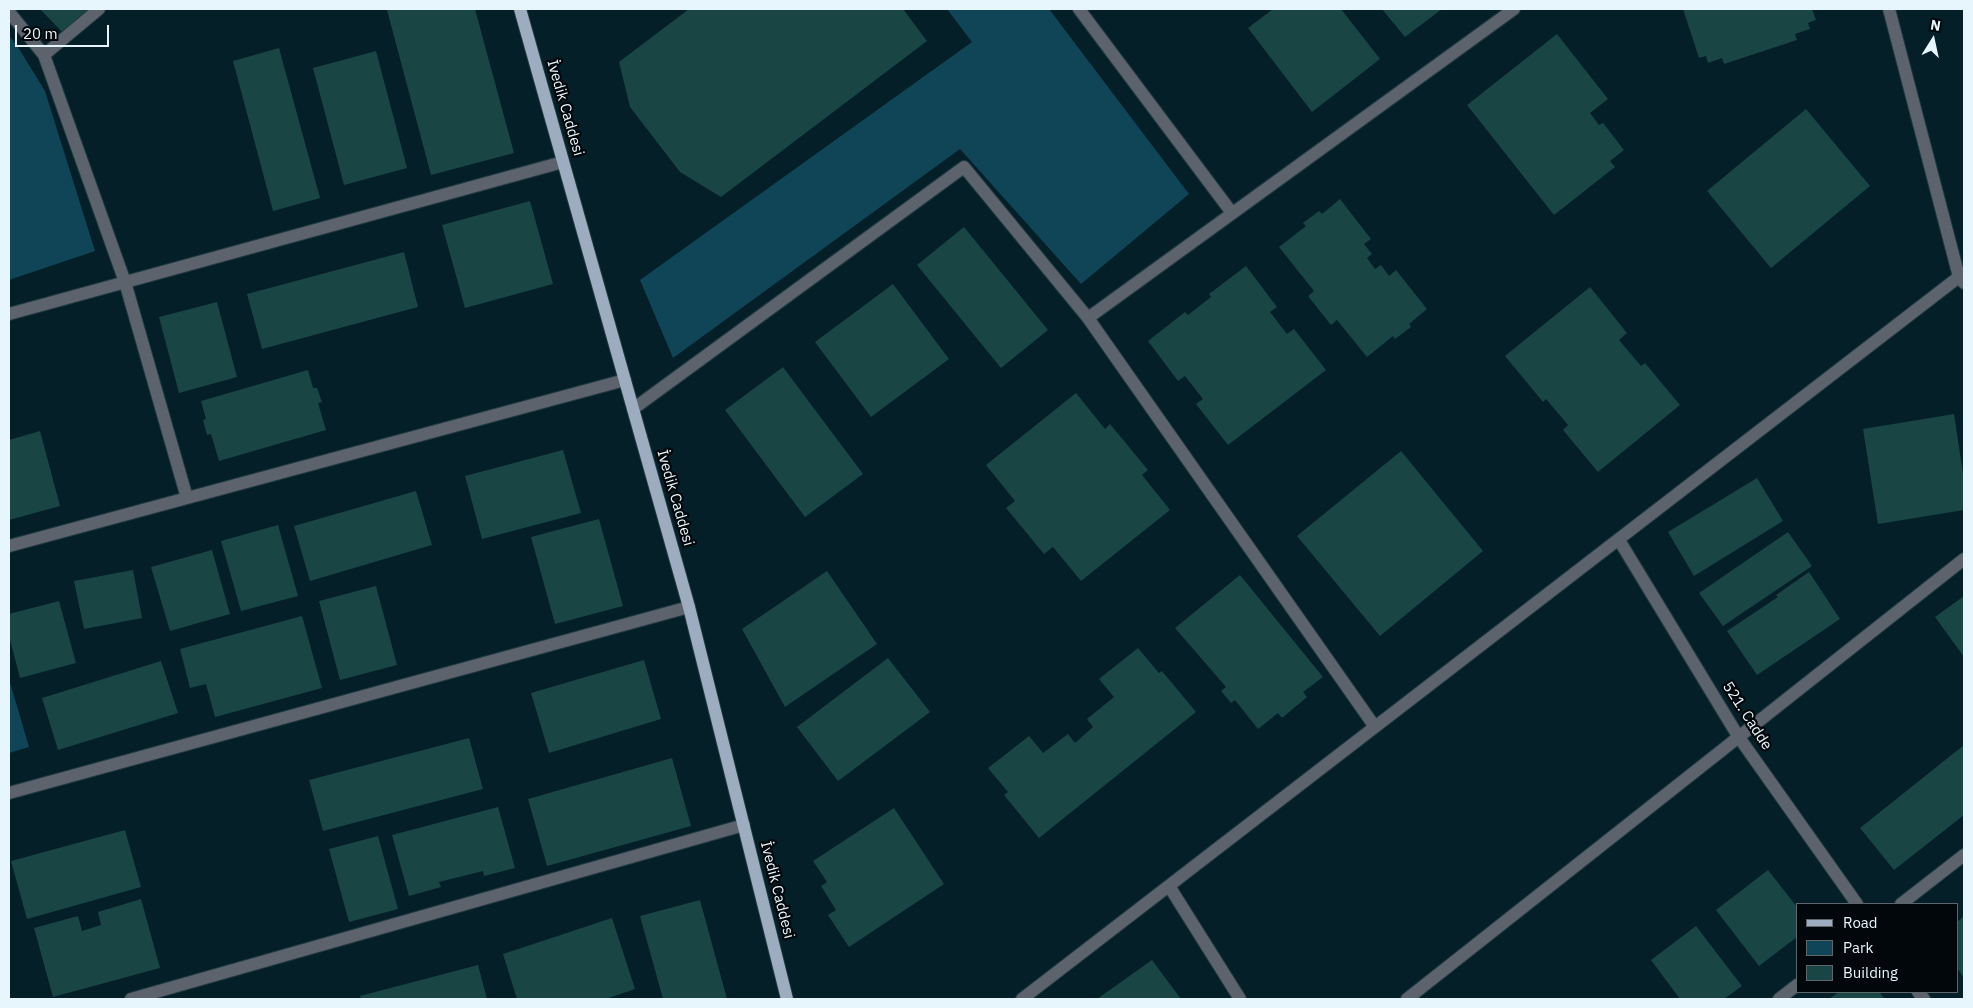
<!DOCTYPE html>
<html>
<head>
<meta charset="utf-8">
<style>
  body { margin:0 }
  #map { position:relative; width:1973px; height:1008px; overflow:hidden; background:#041f28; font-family:"IBM Plex Sans",sans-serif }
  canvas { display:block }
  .frame { position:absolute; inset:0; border:10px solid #e6f6fc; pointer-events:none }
  .legend { position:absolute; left:1796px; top:903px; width:162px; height:90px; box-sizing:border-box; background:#01070b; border:1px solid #5d676b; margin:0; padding:6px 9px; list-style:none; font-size:15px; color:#e6f6fc }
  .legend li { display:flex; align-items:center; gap:10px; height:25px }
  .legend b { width:25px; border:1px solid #5d676b }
  .north { position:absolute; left:1908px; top:15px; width:50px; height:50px; -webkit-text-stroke:4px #01070b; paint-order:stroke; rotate:10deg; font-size:14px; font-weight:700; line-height:20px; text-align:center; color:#e6f6fc }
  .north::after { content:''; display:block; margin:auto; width:18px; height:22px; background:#e6f6fc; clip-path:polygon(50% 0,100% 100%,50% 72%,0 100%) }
  .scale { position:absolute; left:15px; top:25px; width:94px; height:22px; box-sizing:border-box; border:2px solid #e6f6fc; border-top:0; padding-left:6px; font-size:15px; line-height:18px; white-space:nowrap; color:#e6f6fc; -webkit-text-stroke:4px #01070b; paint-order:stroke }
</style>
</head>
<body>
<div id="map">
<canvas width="1973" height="1008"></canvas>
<div class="frame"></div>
<ul class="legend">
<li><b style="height:6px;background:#9dacbe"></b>Road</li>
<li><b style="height:14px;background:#0f4557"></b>Park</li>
<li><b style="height:14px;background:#1a4545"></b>Building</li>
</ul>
<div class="north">N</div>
<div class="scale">20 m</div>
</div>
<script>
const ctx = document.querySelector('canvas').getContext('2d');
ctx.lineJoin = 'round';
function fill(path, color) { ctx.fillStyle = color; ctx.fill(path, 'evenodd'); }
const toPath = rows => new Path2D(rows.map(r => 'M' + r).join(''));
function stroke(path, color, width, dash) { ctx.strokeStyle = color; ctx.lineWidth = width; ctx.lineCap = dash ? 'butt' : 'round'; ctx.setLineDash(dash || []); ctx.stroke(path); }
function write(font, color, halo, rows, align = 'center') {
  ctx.font = font + ' "IBM Plex Sans",sans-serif'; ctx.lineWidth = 4.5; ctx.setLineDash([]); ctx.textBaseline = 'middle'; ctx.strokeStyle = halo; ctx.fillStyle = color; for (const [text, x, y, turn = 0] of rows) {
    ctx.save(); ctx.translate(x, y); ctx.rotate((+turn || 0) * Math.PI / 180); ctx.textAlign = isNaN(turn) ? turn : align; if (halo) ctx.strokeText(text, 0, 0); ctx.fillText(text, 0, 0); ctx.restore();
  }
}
const green = toPath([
  [947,9,1049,9,1189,194,1081,284,960,149,673,358,640,280,972,42],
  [9,36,16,44,45,91,95,251,9,280],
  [9,679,29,747,9,753]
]);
const building = toPath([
  [40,9,93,9,65,35],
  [392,9,475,9,514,153,431,175,387,10],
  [689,9,903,9,927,41,721,197,680,172,630,107,619,62],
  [1273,9,1341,9,1380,59,1312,112,1248,28],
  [1382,9,1442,9,1405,37],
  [1683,9,1812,9,1816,20,1808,23,1810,29,1795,34,1797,40,1724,64,1722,58,1708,63,1706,56,1699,58],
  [1557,34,1608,99,1590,113,1599,125,1603,123,1624,150,1610,161,1615,167,1554,215,1467,105],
  [279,48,320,198,273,211,233,61],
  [376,51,407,168,344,185,313,68],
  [1806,109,1870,186,1771,268,1707,191],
  [1340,199,1371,239,1364,244,1372,254,1367,258,1375,269,1381,265,1389,276,1396,270,1427,309,1409,324,1411,327,1395,339,1393,336,1367,357,1337,320,1331,325,1308,296,1314,291,1279,247,1306,226,1303,223,1319,211,1322,214],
  [530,201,553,284,465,308,442,225],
  [964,227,1048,330,1001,368,917,265],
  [404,252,418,307,262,349,247,294],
  [1246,266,1277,307,1270,312,1287,334,1294,329,1326,370,1228,445,1196,404,1203,399,1185,376,1178,381,1148,341,1185,312,1188,315,1211,297,1209,294],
  [893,284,949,359,871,417,815,342],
  [1590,287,1627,333,1619,340,1641,366,1645,363,1680,405,1598,472,1563,430,1568,425,1546,399,1543,402,1505,356],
  [217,302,237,377,179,393,159,317],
  [783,367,863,474,805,517,725,410],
  [308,370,313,388,317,388,322,402,318,403,326,430,219,461,211,434,207,435,203,420,206,419,201,401],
  [1076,393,1105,429,1110,424,1148,470,1142,475,1170,510,1081,581,1053,547,1044,554,1006,508,1015,501,986,465],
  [1954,414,1964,480,1964,510,1878,524,1863,429],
  [40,431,60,506,9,520,9,440],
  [563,450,581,513,482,539,465,476],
  [1401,451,1483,551,1380,636,1297,536],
  [1757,478,1783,521,1694,576,1668,532],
  [416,491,432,545,310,581,294,526],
  [599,519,623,606,555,624,531,537],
  [278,525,298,596,241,611,221,541],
  [1788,532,1812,566,1723,626,1699,593],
  [212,550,230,614,170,631,151,567],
  [133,570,142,618,84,629,74,581],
  [827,571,877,644,785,707,742,629],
  [1809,572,1840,619,1757,675,1727,631,1778,597,1776,595],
  [1240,575,1323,677,1303,692,1307,697,1282,718,1278,713,1258,729,1235,700,1231,703,1221,691,1226,687,1175,628],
  [376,586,397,665,340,680,319,601],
  [1964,596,1964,657,1935,617],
  [59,601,76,663,20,678,9,636,9,614],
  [302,616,322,688,215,717,206,684,190,688,180,649],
  [1138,648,1159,673,1162,671,1196,712,1039,838,1004,795,1008,792,988,768,1029,736,1043,753,1068,734,1075,743,1093,727,1087,719,1114,697,1099,679],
  [888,658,930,712,838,781,797,727],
  [644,660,661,719,549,753,531,693],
  [161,661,178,713,58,750,42,698],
  [469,738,483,789,323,831,309,780],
  [1964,745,1964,815,1894,870,1860,828],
  [672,758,691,826,547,866,528,799],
  [498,807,515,868,484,876,483,871,439,882,441,887,409,896,392,835],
  [894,808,944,884,849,947,828,915,836,910,821,886,827,882,813,861],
  [125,830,141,887,27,919,11,861],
  [378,836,398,909,349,922,329,849],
  [1768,870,1797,907,1797,937,1759,966,1716,910],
  [141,899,160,968,53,997,34,928,78,916,82,931,101,925,98,912],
  [700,900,727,999,663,999,640,916],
  [1964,916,1964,978,1957,968,1957,922],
  [612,918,635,989,606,999,517,999,503,954],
  [1696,926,1742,986,1724,999,1680,999,1651,960],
  [1152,960,1181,999,1097,999],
  [478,965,487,999,361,999,360,996],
  [1839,992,1879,992,1885,999,1829,999]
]);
const minor = toPath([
  [1079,9,1232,213],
  [1889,9,1959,277,1964,283],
  [9,12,44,55,125,282,187,498],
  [44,55,99,9],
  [9,314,563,162],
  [1088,318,1514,9],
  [633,409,964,167,1088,318,1375,727],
  [1619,540,1738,736,1857,904],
  [9,546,625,380],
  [9,793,689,607],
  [1169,886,1240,999],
  [1901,904,1964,855],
  [1918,992,1924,999],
  [131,999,744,825],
  [1022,999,1964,273],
  [1407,999,1964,559],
  [1779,999,1797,985]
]);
const major = toPath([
  [520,9,689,607,787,999]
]);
const streetNames = [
  ["İvedik Caddesi",565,108,74],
  ["İvedik Caddesi",675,498,74],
  ["521. Cadde",1747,716,57],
  ["İvedik Caddesi",777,890,76]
];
fill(green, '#0f4557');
fill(building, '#1a4545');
stroke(minor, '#1f3941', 14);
stroke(major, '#1f3941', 14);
stroke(minor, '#5c636c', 12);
stroke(major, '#9dacbe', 12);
write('15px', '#e6f6fc', '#01070b', streetNames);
</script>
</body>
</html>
